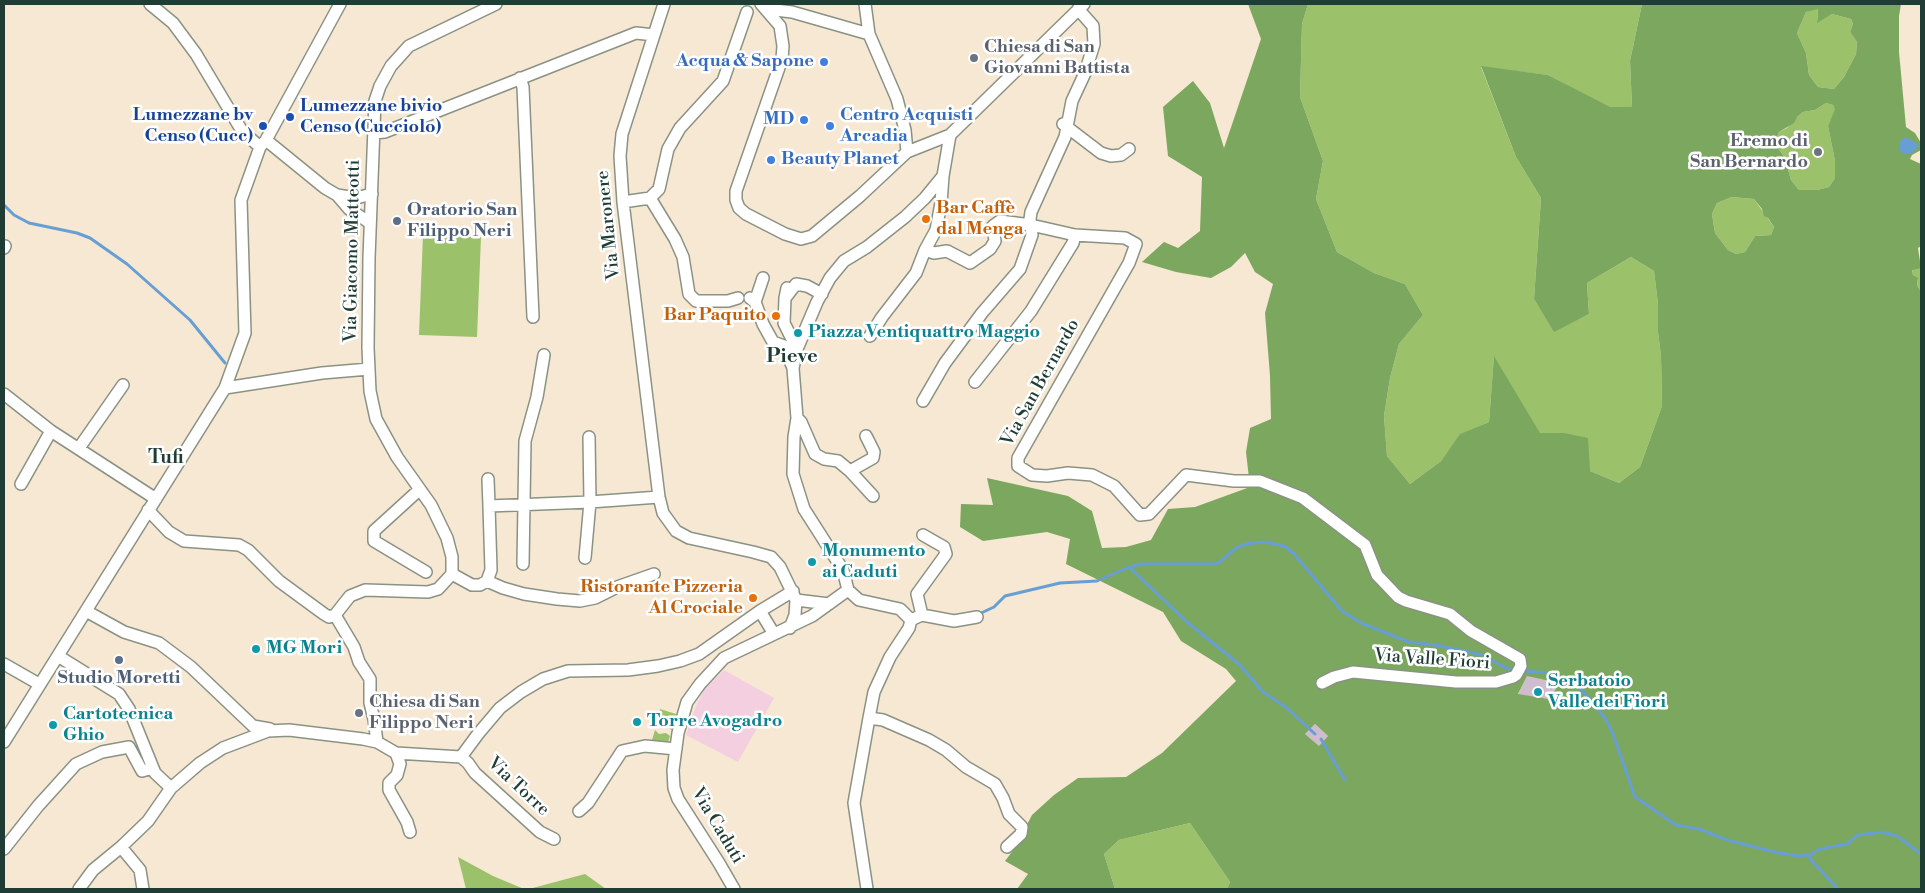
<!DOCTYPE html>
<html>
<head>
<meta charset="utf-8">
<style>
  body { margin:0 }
  #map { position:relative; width:1925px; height:893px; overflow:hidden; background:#f6e8d3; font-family:"Libre Bodoni",serif }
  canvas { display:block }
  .frame { position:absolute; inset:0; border:5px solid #1f3d34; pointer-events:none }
</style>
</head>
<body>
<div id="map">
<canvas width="1925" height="893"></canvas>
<div class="frame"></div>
</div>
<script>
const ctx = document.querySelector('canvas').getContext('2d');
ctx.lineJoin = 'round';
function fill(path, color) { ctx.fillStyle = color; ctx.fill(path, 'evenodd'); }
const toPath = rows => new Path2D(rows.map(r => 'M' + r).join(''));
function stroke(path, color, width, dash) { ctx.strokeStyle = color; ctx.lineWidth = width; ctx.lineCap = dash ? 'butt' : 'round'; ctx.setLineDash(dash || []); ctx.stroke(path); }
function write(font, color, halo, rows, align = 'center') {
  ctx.font = font + ' "Libre Bodoni",serif'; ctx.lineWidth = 5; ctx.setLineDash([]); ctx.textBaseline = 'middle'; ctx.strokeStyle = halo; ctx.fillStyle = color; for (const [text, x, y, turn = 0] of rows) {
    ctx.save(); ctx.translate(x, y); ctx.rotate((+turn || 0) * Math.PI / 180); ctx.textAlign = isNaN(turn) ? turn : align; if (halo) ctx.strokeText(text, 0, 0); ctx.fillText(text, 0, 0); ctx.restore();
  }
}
const built = toPath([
  [724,670,774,698,738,762,686,735,696,706,704,690]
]);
const industrial = toPath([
  [1527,675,1560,683,1550,699,1518,695],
  [1315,724,1328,736,1319,747,1305,734]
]);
const green = toPath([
  [1308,4,1642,4,1630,61,1632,107,1610,108,1548,75,1481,67,1516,157,1541,198,1534,299,1554,331,1589,314,1587,283,1631,257,1654,271,1658,304,1658,332,1661,356,1662,406,1640,467,1619,483,1590,471,1564,433,1540,434,1494,357,1489,422,1461,434,1441,461,1410,484,1387,456,1384,416,1390,378,1399,344,1423,315,1405,284,1374,273,1337,252,1316,199,1323,161,1300,97,1302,24],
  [1818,8,1817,22,1832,14,1851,19,1853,24,1850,32,1857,42,1856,54,1844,77,1834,89,1818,87,1809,75,1806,53,1797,33,1806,12],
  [1826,103,1833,105,1836,109,1828,126,1835,161,1835,178,1829,187,1817,190,1799,190,1791,180,1785,158,1778,148,1776,139,1779,132,1787,128,1797,117,1803,112,1815,110],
  [1732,197,1754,199,1774,227,1771,235,1755,236,1745,252,1736,254,1728,250,1715,233,1712,214,1717,203],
  [423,235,481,237,477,337,419,335],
  [1916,268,1921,268,1921,300,1921,292,1917,285,1918,279,1913,275,1912,269],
  [660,709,676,714,672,730,660,724,656,726],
  [655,730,659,734,666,733,670,736,668,743,652,740],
  [1190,823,1230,882,1227,889,1115,889,1104,854,1119,840],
  [458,857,493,876,524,889,466,889],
  [585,874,606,889,529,889]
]);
const forest = toPath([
  [1248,4,1308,4,1302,24,1300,97,1323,161,1316,199,1337,252,1374,273,1405,284,1423,315,1399,344,1390,378,1384,416,1387,456,1410,484,1441,461,1460,434,1489,422,1494,356,1540,433,1564,433,1588,438,1590,471,1619,483,1640,467,1662,406,1661,356,1658,332,1658,304,1654,271,1631,257,1587,283,1589,314,1554,332,1534,299,1541,198,1516,157,1481,66,1548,75,1610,107,1632,107,1630,61,1642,4,1901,4,1899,16,1899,52,1906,127,1915,133,1921,143,1921,150,1912,155,1910,159,1921,164,1921,246,1918,248,1921,268,1912,270,1913,275,1918,278,1917,285,1921,292,1921,889,1227,889,1230,882,1190,823,1119,840,1104,854,1115,889,1017,889,1028,874,1005,861,1015,848,1032,815,1054,795,1078,778,1126,777,1162,753,1236,681,1226,669,1181,641,1163,612,1066,564,1070,539,1047,532,983,541,960,527,961,504,993,505,987,478,1068,496,1092,511,1102,548,1126,547,1151,540,1168,509,1195,507,1250,487,1246,452,1250,428,1271,419,1270,376,1265,313,1273,284,1255,272,1245,253,1231,267,1211,278,1176,272,1142,262,1164,242,1178,248,1200,231,1202,177,1168,156,1163,107,1193,81,1210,103,1224,148,1261,39],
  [1818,9,1817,23,1832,14,1851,19,1853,24,1850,32,1857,42,1856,54,1844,77,1834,89,1818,87,1809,75,1806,53,1797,33,1806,12],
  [1826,103,1833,105,1835,109,1828,126,1835,161,1835,178,1829,187,1817,190,1799,190,1791,180,1785,158,1778,148,1776,139,1779,132,1794,123,1797,117,1803,112,1815,110],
  [1732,197,1754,199,1762,209,1764,216,1768,218,1774,227,1771,235,1755,236,1745,252,1736,254,1728,250,1715,233,1712,214,1717,203],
  [1527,676,1560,683,1549,699,1518,694],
  [1315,724,1328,736,1319,746,1305,734]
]);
const water = toPath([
  [1906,137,1918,144,1917,148,1912,153,1903,154,1900,151,1899,144,1902,139]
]);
const stream = toPath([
  [4,205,14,215,29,223,77,233,90,238,127,264,190,320,225,363],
  [1129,567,1187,622,1240,665,1263,692,1287,708,1315,734],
  [979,614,994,607,1005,596,1060,583,1097,581,1129,567,1141,564,1215,564,1220,562,1236,548,1246,544,1262,542,1276,544,1286,547,1294,554,1342,611,1361,623,1409,642,1436,645,1482,655,1506,668,1516,670],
  [1522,671,1550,673,1560,679,1571,682,1580,688,1605,718,1613,734,1635,797,1676,825,1699,829,1727,840,1779,853,1799,856,1810,855,1820,849,1847,844,1858,835,1883,832,1897,836,1921,854],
  [1321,739,1345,780],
  [1810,855,1810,859,1838,889]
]);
const street = toPath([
  [150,4,173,23,196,54,242,131,260,147],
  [664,4,622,134,620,156,623,202,659,497,663,513,676,531,689,538,753,552,771,557,780,567,796,600,795,615,790,628],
  [761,4,780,26,783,46,782,59,736,191,736,200,739,208,746,214,785,234,801,239,812,236,860,196,907,152,950,135],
  [865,4,869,34],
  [767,9,792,12,869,34,897,99,905,130,907,152],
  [1078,9,1093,26,1094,44,1085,73,1072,101,1065,137,1031,212,1030,219,1031,225,1075,235,1125,238,1136,244,1129,263,1018,458,1018,466,1032,475,1047,476,1068,473,1092,475,1114,486,1140,515,1149,514,1186,475,1234,481,1260,481,1303,498,1365,545,1377,575,1398,597,1406,601,1450,614,1471,631,1520,659,1521,666,1516,675,1513,677,1496,682,1456,682,1353,672,1334,677,1322,683],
  [520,78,523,87,533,317],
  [1063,124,1101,153,1111,156,1121,155,1129,149],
  [374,133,385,132,636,33,654,35],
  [266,140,325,188,337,195,349,209,370,223],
  [337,195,356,198,372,194],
  [650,198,659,189,668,149,680,128,723,81,747,12],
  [623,202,650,198,675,239,683,257,689,294,696,301,728,301,738,298],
  [4,248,5,246],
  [787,288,785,298,784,323,797,349],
  [786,297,796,284,807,286,822,294],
  [750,298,755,302,763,324,773,342,784,346,793,368],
  [755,302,763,278],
  [870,336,882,317,916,273,925,250,936,230,941,203,943,176],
  [975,382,1031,311,1073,243,1075,235],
  [225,388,322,373,369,369],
  [4,394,51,431,156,499],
  [923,401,945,363,982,313,1020,269,1032,235,1031,225,1000,221,993,226,995,241,990,249,970,263,947,251,934,253,925,250],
  [797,418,801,422,815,454,824,459,838,461,850,471,873,458,874,452,866,436],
  [79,448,123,385],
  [850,471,873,496],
  [488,479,489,506],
  [21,484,51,431],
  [419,490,374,531,374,541,426,572],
  [148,510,169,532,184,541,239,545,248,550,279,581,324,614,329,617,335,615],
  [585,558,590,502,589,437],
  [523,564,525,441,537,397,544,355],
  [452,574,472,585,480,585,487,581,491,570,489,506,590,502,659,497],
  [487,581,503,588,524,594,557,599,580,601,595,598,617,587,654,574],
  [848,590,843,570,804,509,793,474,794,437,797,418,793,368,797,349,817,302,830,278,844,261,867,247,905,217,925,198,943,176,950,135,1084,4],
  [848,590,859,600,900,609,911,620,922,615,954,621,977,617],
  [796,600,829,604],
  [86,611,124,632,159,643,191,667,253,726,270,729],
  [760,611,774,634],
  [922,615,917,594,946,554,944,547,923,535],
  [911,620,909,628,890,657,874,692,869,718,883,720,929,740,946,750,966,767,995,784,1003,798,1009,814,1022,827,1021,834,1007,847],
  [58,656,119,694,129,709,155,773,171,788],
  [4,664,39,684],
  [4,742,225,388,245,333,241,200,260,147,266,140,340,4],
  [377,742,374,719,370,703,370,679,359,662,354,647,335,615,350,596,365,590,428,592,438,589,452,574,452,557,447,538,431,505,397,457,376,419,370,391,368,348,369,258,375,101,380,86,391,66,409,46,496,4],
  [396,753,400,764,397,775,389,783,389,790,407,822,410,832],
  [461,757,468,763,475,773,540,832,554,839],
  [579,811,588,803,622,751,645,746,676,749],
  [121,847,140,870,143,889],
  [4,849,38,806,76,764,102,752,129,747,142,771,153,768],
  [79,889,93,870,121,847,148,821,171,788,200,763,223,748,268,731,289,730,363,739,377,742,396,753,461,757,478,734,500,708,521,692,543,679,568,671,628,670,658,666,680,661,699,654,760,611,793,591],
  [734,889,719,863,678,799,674,788,673,770,678,733,687,702,700,684,724,658,812,616,848,590],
  [867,889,854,803,869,718]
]);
const markers = [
  [974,58,5,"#6b7280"],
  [824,62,5,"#3f7fe0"],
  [290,117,5,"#1a4fb4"],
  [804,120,5,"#3f7fe0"],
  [263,126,5,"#1a4fb4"],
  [830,126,5,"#3f7fe0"],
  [1818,152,5,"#6b7280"],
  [771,160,5,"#3f7fe0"],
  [926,219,5,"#e8710a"],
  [397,221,5,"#5c6f8a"],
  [776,316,5,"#e8710a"],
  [798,333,5,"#0f9aa8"],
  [812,562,5,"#0f9aa8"],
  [753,598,5,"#e8710a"],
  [256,649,5,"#0f9aa8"],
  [119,660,5,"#5c6f8a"],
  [1538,692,5,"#0f9aa8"],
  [359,713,5,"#6b7280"],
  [637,722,5,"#0f9aa8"],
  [53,725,5,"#0f9aa8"]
];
const worshipNames = [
  ["Chiesa di San",984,48],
  ["Giovanni Battista",984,69],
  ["Eremo di",1808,142,"right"],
  ["San Bernardo",1808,163,"right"],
  ["Chiesa di San",369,703],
  ["Filippo Neri",369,724]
];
const shopNames = [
  ["Acqua & Sapone",814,62],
  ["Centro Acquisti",840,116,"left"],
  ["Arcadia",840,137,"left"],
  ["MD",794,120],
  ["Beauty Planet",781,160,"left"]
];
const transitNames = [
  ["Lumezzane bivio",300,107],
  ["Censo (Cucciolo)",300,128],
  ["Lumezzane bv",253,116,"right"],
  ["Censo (Cucc)",253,137,"right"]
];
const foodNames = [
  ["Bar Caffè",936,209,"left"],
  ["dal Menga",936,230,"left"],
  ["Bar Paquito",766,316],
  ["Ristorante Pizzeria",743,588],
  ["Al Crociale",743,609]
];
const serviceNames = [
  ["Oratorio San",407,211],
  ["Filippo Neri",407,232],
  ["Studio Moretti",119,679,"center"]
];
const streetNames = [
  ["Via Maronere",609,225,-96],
  ["Via Giacomo Matteotti",353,251,-89],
  ["Via San Bernardo",1041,383,-61],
  ["Via Valle Fiori",1432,660,4],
  ["Via Torre",518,787,43],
  ["Via Caduti",717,826,59]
];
const cultureNames = [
  ["Piazza Ventiquattro Maggio",808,333],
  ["Monumento",822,552],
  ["ai Caduti",822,573],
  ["MG Mori",266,649],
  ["Serbatoio",1548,682],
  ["Valle dei Fiori",1548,703],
  ["Cartotecnica",63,715],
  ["Ghio",63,736],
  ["Torre Avogadro",647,722]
];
const neighbourhoodNames = [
  ["Tufi",166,458]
];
const quarterNames = [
  ["Pieve",792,357]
];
fill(built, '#f3cfdf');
fill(industrial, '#cfbdce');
fill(green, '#9bc16b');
fill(forest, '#7ca75f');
fill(water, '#679ed4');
stroke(stream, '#679ed4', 3);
stroke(street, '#8a9284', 14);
stroke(street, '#fff', 11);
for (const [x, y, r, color] of markers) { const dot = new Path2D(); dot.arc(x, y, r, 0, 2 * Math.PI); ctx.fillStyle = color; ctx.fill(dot); stroke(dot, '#fff', 2); }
write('bold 18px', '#5b616d', '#fff', worshipNames, 'left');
write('bold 18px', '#366cbe', '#fff', shopNames, 'right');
write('bold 18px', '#164399', '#fff', transitNames, 'left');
write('bold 18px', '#c56008', '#fff', foodNames, 'right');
write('bold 18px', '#4e5e75', '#fff', serviceNames, 'left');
write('18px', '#1f3d34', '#fff', streetNames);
write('bold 18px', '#0d838f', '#fff', cultureNames, 'left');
write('bold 19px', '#1f3d34', '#fff', neighbourhoodNames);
write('bold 20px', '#1f3d34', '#fff', quarterNames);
</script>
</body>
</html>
